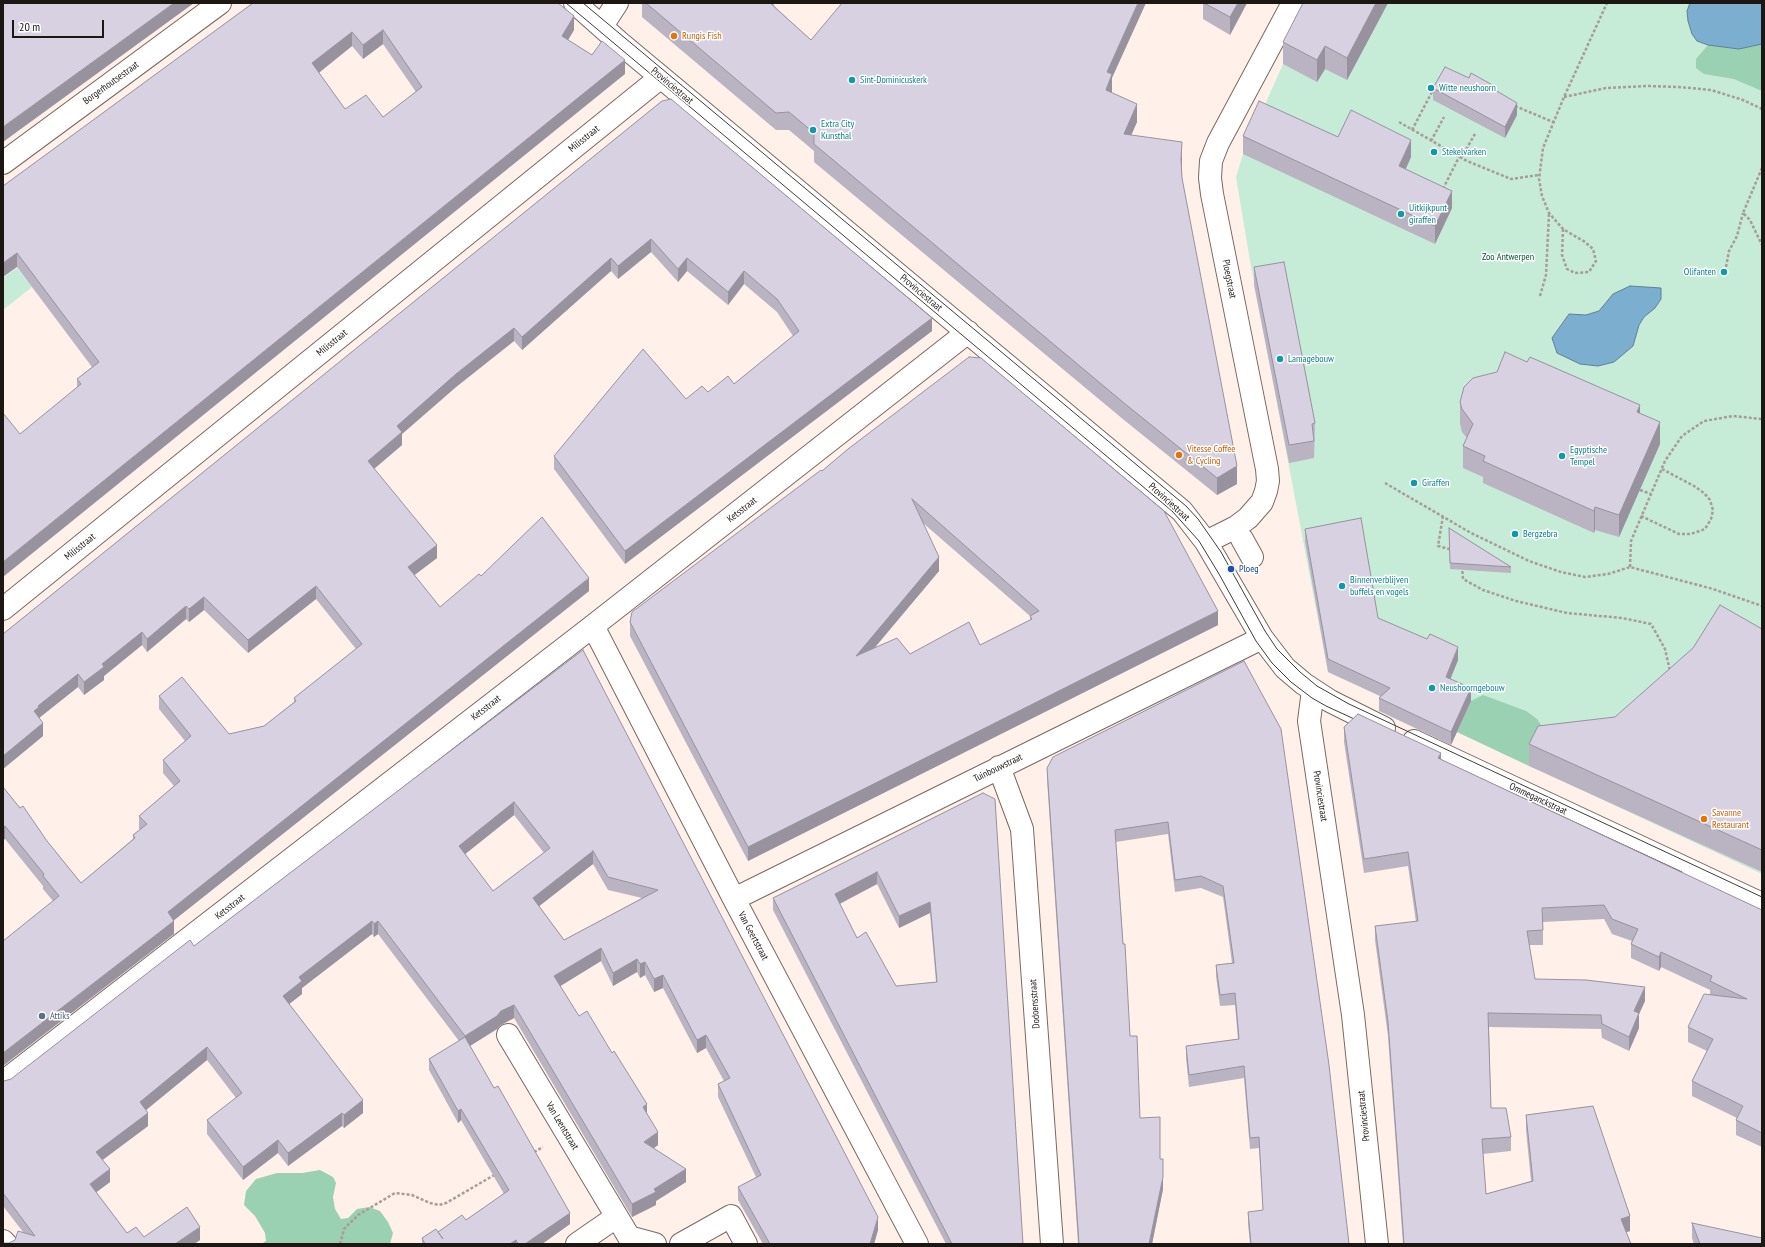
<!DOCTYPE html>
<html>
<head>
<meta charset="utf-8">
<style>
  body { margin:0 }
  #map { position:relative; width:1765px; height:1247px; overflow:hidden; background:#fff1ea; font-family:"PT Sans Narrow",sans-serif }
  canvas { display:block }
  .frame { position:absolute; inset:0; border:4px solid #1d1714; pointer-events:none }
  .scale { position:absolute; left:12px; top:20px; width:92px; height:18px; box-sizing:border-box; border:2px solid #1d1714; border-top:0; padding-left:5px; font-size:12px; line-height:14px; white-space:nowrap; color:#1d1714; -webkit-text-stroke:3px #fff; paint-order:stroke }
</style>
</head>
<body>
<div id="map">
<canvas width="1765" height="1247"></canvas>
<div class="frame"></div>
<div class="scale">20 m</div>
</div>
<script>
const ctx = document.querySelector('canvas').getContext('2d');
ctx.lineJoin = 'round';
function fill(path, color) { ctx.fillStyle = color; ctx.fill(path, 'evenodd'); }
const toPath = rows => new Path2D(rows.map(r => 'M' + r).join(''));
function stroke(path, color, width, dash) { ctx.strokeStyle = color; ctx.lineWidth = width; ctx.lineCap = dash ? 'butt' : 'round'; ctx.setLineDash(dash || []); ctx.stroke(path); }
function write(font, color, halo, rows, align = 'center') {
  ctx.font = font + ' "PT Sans Narrow",sans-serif'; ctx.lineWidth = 3; ctx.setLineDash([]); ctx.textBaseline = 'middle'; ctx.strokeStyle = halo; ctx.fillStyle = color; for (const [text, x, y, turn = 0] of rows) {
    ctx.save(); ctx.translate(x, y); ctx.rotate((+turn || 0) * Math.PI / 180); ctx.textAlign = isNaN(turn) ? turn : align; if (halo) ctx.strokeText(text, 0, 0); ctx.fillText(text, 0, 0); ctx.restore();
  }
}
const green = toPath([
  [1315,3,1762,3,1762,874,1328,672,1250,261,1236,177,1243,154,1283,64],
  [17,268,32,287,3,310,3,278]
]);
const forest = toPath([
  [1762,44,1762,91,1734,79,1704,74,1696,68,1696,59,1708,45,1739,49],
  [1483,695,1526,711,1537,719,1544,729,1529,766,1457,732,1471,701],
  [320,1170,333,1177,336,1183,333,1197,335,1209,341,1219,348,1218,357,1209,369,1207,380,1211,388,1222,393,1233,390,1244,261,1244,266,1241,265,1233,255,1216,244,1205,246,1191,256,1179,277,1173,302,1173]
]);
const water = toPath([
  [1690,3,1762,3,1762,44,1739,49,1708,45,1697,41,1692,34,1688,21,1687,11,1690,3],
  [1630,286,1661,288,1661,299,1655,308,1644,317,1639,325,1633,346,1614,362,1598,366,1580,364,1557,353,1552,338,1569,314,1586,315,1599,311,1613,294,1630,286]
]);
const path = toPath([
  [1564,97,1606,88,1648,86,1679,87,1711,90,1743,100,1762,109],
  [1515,106,1553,122],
  [1399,122,1467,161,1511,179,1539,175],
  [1412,130,1434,88],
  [1431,141,1444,117],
  [1461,158,1475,134],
  [1762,168,1743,213,1750,220,1762,245],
  [1443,189,1459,157],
  [1563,229,1562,255,1567,269,1575,273,1589,272,1596,261,1593,249,1585,242,1563,229,1549,213,1542,196,1539,179,1543,148,1564,97,1607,3],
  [1726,267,1729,251,1737,236,1743,213],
  [1540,296,1546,275,1549,214],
  [1385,483,1471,533,1529,561,1561,572,1585,577,1608,574,1630,567,1713,589,1762,606],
  [1640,490,1651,494],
  [1443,516,1438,546,1453,550],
  [1641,516,1679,534,1691,534,1705,529,1711,519,1713,510,1710,500,1704,493,1694,486,1662,469],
  [1462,566,1463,579,1483,590,1516,601,1567,613,1622,618,1651,624,1665,649,1670,671],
  [1630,567,1631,541,1665,461,1682,436,1704,421,1733,416,1762,419],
  [534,1152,543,1147],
  [340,1244,344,1229,358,1215,395,1193,412,1195,430,1203,439,1205,446,1203,496,1174]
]);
const minor = toPath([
  [575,3,620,43,1182,511,1206,542,1262,638,1285,668,1304,684,1330,701,1384,728],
  [602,26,617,3],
  [3,163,220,3],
  [1242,539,1252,557],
  [1206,542,1236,527,1248,518,1262,502,1266,491,1268,481,1267,469,1212,194,1210,178,1211,161,1218,143,1293,3],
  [3,609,661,77],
  [593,626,734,899,917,1244],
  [1315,692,1312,698,1309,721,1353,1015,1377,1244],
  [1414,741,1762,904],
  [999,767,1022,829,1052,1244],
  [734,899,1262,638],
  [508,1035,629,1237,655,1244],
  [3,1082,593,626,968,332],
  [3,1241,6,1244],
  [577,1244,616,1217],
  [681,1244,731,1216,746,1244]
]);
const tram = toPath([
  [566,3,1172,511,1199,541,1219,574,1256,641,1272,663,1291,682,1312,698,1326,706,1363,723],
  [583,3,1186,506,1198,519,1221,552,1265,631,1277,649,1300,672,1317,686,1349,704,1762,897],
  [1430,755,1682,872]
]);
const wall = toPath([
  [253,3,574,30,568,40,592,55,625,74,20,434,77,388,77,379,92,367,17,267,3,186],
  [383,44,416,92,383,117,345,109,319,73,352,46,363,59],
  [642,3,774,3,774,6,811,40,1112,78,1112,93,1137,122,1131,135,1182,159,1182,178,1237,484,1217,495,1124,420,814,162,814,151,789,130,776,130,642,17],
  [1203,3,1247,3,1230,35,1203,19],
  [1388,3,1347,80,1325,69,1317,82,1283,64,1283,42],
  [1469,78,1496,91,1517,115,1505,138,1433,100,1433,88],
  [662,101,932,331,625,564,554,469,554,456,686,399,734,384,793,336,777,312,744,284,728,305,687,271,678,282,651,252,618,279,611,271,522,350,514,341,456,387,402,434,402,445,374,469,437,558,414,575,440,607,481,576,589,591,174,920,174,934,53,901,43,889,43,886,5,839,3,787,81,883,133,839,133,835,140,830,139,829,139,816,174,786,163,773,163,760,185,741,159,709,159,696,229,734,264,726,294,702,294,698,356,649,316,599,248,653,204,610,189,622,186,619,147,652,142,645,104,676,104,680,84,695,78,687,39,718,43,736,3,769,3,634],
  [1243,136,1338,137,1411,157,1406,169,1452,208,1435,244,1243,154],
  [1254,267,1315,423,1314,458,1289,463,1254,285],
  [1460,402,1640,413,1660,444,1619,537,1595,530,1594,533,1483,483,1483,477,1463,468,1463,446,1467,438,1462,432,1460,424],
  [848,449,1218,625,748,861,630,636,630,622,822,471],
  [923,523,1030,616,1030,620,980,645,910,654,874,648,939,571],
  [1449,528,1511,567,1511,573,1450,569],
  [1305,529,1378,618,1458,660,1450,679,1471,701,1451,745,1379,711,1379,698,1380,696,1328,672,1305,542],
  [1762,629,1762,872,1529,766,1529,744,1615,717],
  [583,650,878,1230,874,1244,763,1244,738,1200,738,1187,756,1177,718,1097,718,1084,724,1081,706,1048,697,1053,663,988,654,992,645,975,640,978,637,972,613,986,601,961,560,986,579,1016,647,1114,658,1145,654,1148,686,1182,656,1201,656,1205,632,1217,514,1018,501,1025,497,1029,470,1046,570,1224,542,1244,422,1244,422,1238,438,1232,466,1220,504,1194,461,1120,458,1123,429,1070,429,1059,459,1041,378,934,374,937,372,934,302,988,302,994,289,1004,363,1113,344,1128,342,1126,288,1166,278,1153,243,1180,207,1134,207,1120,236,1098,207,1060,146,1110,148,1126,102,1160,110,1182,96,1192,127,1233,144,1237,200,1240,194,1244,3,1244,9,1243,15,1240,23,1232,3,1206,3,1081,4,1081,11,1079,194,946],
  [514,815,544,853,493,891,465,854],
  [593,864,608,890,642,898,564,940,539,906],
  [1244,661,1349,1244,1250,1244,1248,1224,1248,1212,1263,1210,1259,1148,1250,1149,1244,1078,1189,1087,1186,1058,1186,1046,1238,1039,1235,1005,1220,1006,1216,976,1216,965,1232,963,1223,897,1201,888,1175,892,1168,834,1116,842,1130,1036,1140,1118,1160,1159,1163,1189,1152,1244,1078,1244,1047,779,1047,768],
  [1344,727,1441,760,1762,910,1762,1147,1736,1135,1736,1120,1737,1118,1692,1096,1692,1081,1707,1051,1688,1042,1688,1027,1710,995,1710,990,1661,967,1659,971,1631,958,1631,944,1632,941,1612,934,1604,919,1543,922,1543,945,1529,945,1535,979,1645,1001,1639,1013,1639,1028,1629,1051,1602,1038,1601,1029,1489,1027,1491,1108,1511,1137,1511,1151,1483,1154,1486,1194,1531,1181,1526,1130,1526,1115,1630,1231,1626,1232,1631,1244,1403,1244,1388,1036,1375,940,1375,926,1416,922,1408,866,1364,873,1344,742],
  [983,793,1023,1244,946,1244,773,910,773,898],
  [877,884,899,928,930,913,936,982,896,986,857,938,840,904],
  [1692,1223,1762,1244,1694,1244,1692,1238]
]);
const shadedWall = toPath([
  [174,3,194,3,3,142,3,127],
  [1138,3,1146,3,1112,78,1112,92,1106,107,1106,90,1107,72],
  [1238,3,1247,3,1230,35,1230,17],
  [1376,3,1388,3,1347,80,1347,58],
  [574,16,574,30,562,50,562,36],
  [383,30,383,44,363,59,363,45],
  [352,32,352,46,312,78,312,63],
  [1325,46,1325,69,1317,82,1317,60],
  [625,60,625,74,3,577,3,562],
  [1517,103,1517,115,1505,138,1505,127],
  [1137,104,1137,122,1124,152,1124,134],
  [1411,140,1411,157,1399,183,1399,166],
  [1182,142,1182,159,1181,176,1181,159],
  [1452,191,1452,208,1435,244,1435,226],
  [651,239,651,252,618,279,618,266],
  [17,253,17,267,3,277,3,263],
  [611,258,611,271,522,350,522,337],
  [687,258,687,271,678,282,678,269],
  [744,271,744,284,728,305,728,292],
  [932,318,932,331,625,564,625,551],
  [514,328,514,341,456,387,402,434,402,445,368,474,368,461,397,426,456,374],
  [1640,405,1640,427,1637,412],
  [1660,422,1660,444,1619,537,1619,515],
  [1237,466,1237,484,1217,495,1217,478],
  [1595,507,1595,530,1594,533,1594,511],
  [437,545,437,558,408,580,408,567],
  [939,557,939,571,856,670,856,656],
  [589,578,589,591,168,925,168,912],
  [316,586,316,599,248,653,248,640],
  [204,597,204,610,189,622,189,609],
  [186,606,186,619,147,652,147,639],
  [1218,611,1218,625,748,861,748,847],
  [142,632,142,645,104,676,104,680,84,695,84,682,102,664],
  [1458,647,1458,660,1446,690,1446,677],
  [78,674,78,687,39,718,34,711,38,706],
  [1471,688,1471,701,1451,745,1451,732],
  [43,723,43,736,3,769,3,756],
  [1441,753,1441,767,1438,758],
  [514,802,514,815,459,859,459,846],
  [5,826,5,839,3,840,3,827],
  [593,851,593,864,533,911,533,898],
  [877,872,877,884,835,906,835,894],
  [930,902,930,913,899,928,899,916],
  [174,921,174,934,3,1066,3,1053],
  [372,921,372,934,302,988,302,994,283,1009,283,996,299,977],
  [378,921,378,934,374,937,374,924],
  [601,948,601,961,554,990,554,976],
  [1661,952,1661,967,1659,971,1659,957],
  [637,959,637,972,613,986,613,973],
  [645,962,645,975,640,978,640,964],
  [663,975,663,988,654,992,654,979],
  [1645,987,1645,1001,1636,1021,1639,1013,1639,1028,1629,1051,1629,1037,1634,1011],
  [514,1005,514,1018,501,1025,497,1029,465,1049,465,1036,501,1011],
  [706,1035,706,1048,697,1053,697,1040],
  [207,1047,207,1060,140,1115,140,1102],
  [363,1100,363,1113,344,1128,344,1115],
  [647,1104,647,1117,643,1107],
  [461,1109,461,1120,458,1123,458,1111],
  [148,1113,148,1126,96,1165,96,1152],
  [342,1113,342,1126,288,1166,288,1153],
  [658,1132,658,1145,644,1155,644,1142],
  [278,1140,278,1153,243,1180,243,1167],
  [110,1169,110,1182,90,1197,90,1184],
  [686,1169,686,1182,656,1201,656,1205,632,1217,632,1204,654,1189],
  [1163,1177,1163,1189,1152,1244,1149,1244],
  [570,1213,570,1224,542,1244,525,1244],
  [1630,1216,1630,1231,1621,1234,1621,1219],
  [878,1217,878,1230,874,1244,870,1244],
  [200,1227,200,1240,194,1244,175,1244],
  [516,1240,516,1244,510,1244]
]);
const building = toPath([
  [3,3,174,3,3,127,3,3],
  [253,3,558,3,574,16,562,36,592,55,602,41,625,60,3,562,3,413,20,434,81,384,77,379,99,362,17,253,3,263,3,186,253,3],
  [383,30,422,87,383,117,366,95,345,109,312,63,352,32,363,45,383,30],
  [646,3,770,3,811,40,842,3,1138,3,1107,72,1112,74,1106,90,1137,104,1124,134,1182,142,1181,159,1182,178,1237,466,1217,478,1124,403,814,144,814,133,789,112,776,113,646,3],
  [1204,3,1238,3,1230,17,1204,3],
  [1303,3,1376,3,1347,58,1325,46,1317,60,1283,42,1303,3],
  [1445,67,1469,78,1471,73,1496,87,1495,90,1517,103,1505,127,1433,88,1445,67],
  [671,99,932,318,625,551,554,456,643,349,686,399,702,386,708,392,728,376,734,384,799,331,777,299,744,271,728,292,687,258,678,269,651,239,618,266,611,258,522,337,514,328,456,374,397,426,402,432,368,461,437,545,408,567,440,607,479,574,481,576,542,517,589,578,168,912,174,921,3,1053,3,941,59,896,43,876,44,874,5,826,3,827,3,787,20,808,23,806,47,841,81,883,135,838,133,835,147,824,139,816,180,781,163,760,191,736,159,696,182,677,229,734,264,726,296,701,294,698,362,644,316,586,248,640,204,597,189,609,186,606,147,639,142,632,102,664,104,667,84,682,78,674,38,706,39,707,34,711,43,723,3,756,3,634,662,101,671,99],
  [1259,101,1338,137,1351,110,1411,140,1399,166,1452,191,1435,226,1243,136,1259,101],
  [1284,262,1315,423,1312,424,1314,441,1289,445,1254,267,1284,262],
  [1505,352,1527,362,1530,357,1640,405,1637,412,1660,422,1619,515,1595,507,1594,511,1483,461,1485,456,1463,446,1473,424,1462,409,1460,402,1464,387,1473,378,1497,372,1505,352],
  [969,357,981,358,1164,511,1218,611,748,847,630,622,632,612,821,470,822,471,848,449,969,357],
  [912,499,1039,611,1030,616,1032,619,980,645,969,622,910,654,897,638,856,656,939,557,912,499],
  [1361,518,1378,618,1427,639,1430,634,1458,647,1446,677,1471,688,1451,732,1379,698,1390,688,1328,659,1305,529,1361,518],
  [1449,528,1511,567,1450,563,1449,528],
  [1720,605,1762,629,1762,850,1529,744,1538,726,1615,717,1693,648,1720,605],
  [583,650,878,1217,870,1244,770,1244,738,1187,761,1175,718,1084,730,1078,706,1035,697,1040,663,975,654,979,645,962,640,964,637,959,613,973,601,948,554,976,579,1016,587,1011,612,1053,614,1051,647,1104,643,1107,658,1132,644,1142,686,1169,654,1189,656,1192,632,1204,514,1005,501,1011,497,1016,465,1036,378,921,374,924,372,921,299,977,302,981,283,996,363,1100,344,1115,342,1113,288,1153,278,1140,243,1167,207,1120,242,1093,207,1047,140,1102,148,1113,96,1152,110,1169,90,1184,127,1233,136,1227,144,1237,187,1207,200,1227,175,1244,3,1244,3,1243,9,1243,15,1240,18,1231,35,1236,3,1193,3,1081,4,1081,11,1079,190,940,194,946,583,650],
  [514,802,550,848,493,891,459,846,514,802],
  [593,851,608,877,658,890,564,940,533,898,593,851],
  [1244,661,1281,729,1329,1065,1349,1244,1251,1244,1248,1212,1263,1210,1259,1137,1250,1138,1244,1066,1189,1075,1186,1046,1239,1039,1235,993,1220,995,1216,965,1234,963,1223,886,1201,876,1175,880,1168,822,1115,830,1123,944,1125,944,1130,1036,1137,1036,1140,1118,1160,1117,1160,1159,1163,1159,1163,1177,1149,1244,1079,1244,1047,768,1053,757,1244,661],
  [1358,714,1441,753,1438,758,1762,910,1762,1133,1736,1120,1743,1106,1692,1081,1713,1039,1688,1027,1704,994,1747,999,1710,981,1712,976,1661,952,1659,957,1631,944,1638,929,1612,919,1604,905,1542,908,1543,930,1527,931,1535,979,1586,980,1645,987,1634,1011,1639,1013,1629,1037,1602,1024,1601,1015,1488,1013,1491,1108,1506,1108,1511,1137,1482,1139,1486,1194,1533,1181,1526,1115,1593,1106,1630,1216,1621,1219,1631,1244,1404,1244,1388,1022,1375,926,1418,921,1408,852,1364,859,1344,727,1358,714],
  [983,793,995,799,1023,1244,952,1244,773,898,983,793],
  [877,872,899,916,930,902,937,982,896,986,866,932,857,938,835,894,877,872],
  [465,1037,494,1088,498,1086,570,1213,525,1244,518,1244,516,1240,510,1244,425,1244,422,1238,436,1229,443,1239,438,1232,462,1215,466,1220,509,1190,461,1109,458,1111,429,1059,465,1037],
  [1692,1223,1762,1238,1762,1244,1700,1244,1692,1223]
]);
const markers = [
  [674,36,4,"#e8710a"],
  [852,80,4,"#0f9aa8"],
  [1431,88,4,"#0f9aa8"],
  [813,130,4,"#0f9aa8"],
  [1434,152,4,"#0f9aa8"],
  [1401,214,4,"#0f9aa8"],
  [1724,272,4,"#0f9aa8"],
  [1280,359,4,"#0f9aa8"],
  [1179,455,4,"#e8710a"],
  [1562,456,4,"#0f9aa8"],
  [1414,483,4,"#0f9aa8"],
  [1515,534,4,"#0f9aa8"],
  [1231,569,4,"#1a4fb4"],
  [1342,586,4,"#0f9aa8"],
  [1432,688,4,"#0f9aa8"],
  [1704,819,4,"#e8710a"],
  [42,1016,4,"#5c6f8a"]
];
const foodNames = [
  ["Rungis Fish",682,36],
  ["Vitesse Coffee",1187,449],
  ["& Cycling",1187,461],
  ["Savanne",1712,813],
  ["Restaurant",1712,825]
];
const cultureNames = [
  ["Sint-Dominicuskerk",860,80],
  ["Witte neushoorn",1439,88],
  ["Extra City",821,124],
  ["Kunsthal",821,136],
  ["Stekelvarken",1442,152],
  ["Uitkijkpunt",1409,208],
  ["giraffen",1409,220],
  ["Olifanten",1716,272,"right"],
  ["Lamagebouw",1288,359],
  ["Egyptische",1570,450],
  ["Tempel",1570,462],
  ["Giraffen",1422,483],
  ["Bergzebra",1523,534],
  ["Binnenverblijven",1350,580],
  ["buffels en vogels",1350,592],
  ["Neushoorngebouw",1440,688]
];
const streetNames = [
  ["Borgerhoutsestraat",111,83,-36],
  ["Provinciestraat",672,86,40],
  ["Milisstraat",584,139,-39],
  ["Ploegstraat",1229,279,79],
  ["Provinciestraat",921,293,40],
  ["Milisstraat",332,343,-39],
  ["Provinciestraat",1169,502,42],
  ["Ketsstraat",742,510,-38],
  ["Milisstraat",80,547,-39],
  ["Ketsstraat",486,708,-38],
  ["Tuinbouwstraat",998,768,-26],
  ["Provinciestraat",1320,796,81],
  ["Ommeganckstraat",1538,799,25],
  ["Ketsstraat",230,907,-38],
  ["Van Geertstraat",753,936,62],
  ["Dodoensstraat",1035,1004,-94],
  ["Provinciestraat",1364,1116,-96],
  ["Van Leentstraat",562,1126,59]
];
const parkNames = [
  ["Zoo Antwerpen",1508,257]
];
const transitNames = [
  ["Ploeg",1239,569]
];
const serviceNames = [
  ["Attiks",50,1016]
];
fill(green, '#c6ebd6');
fill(forest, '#99d1b2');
fill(water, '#7baecf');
stroke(water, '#5f8197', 1);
stroke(minor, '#786961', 24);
stroke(path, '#a79c97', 2.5, [3, 2]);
stroke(minor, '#fff', 22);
stroke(tram, '#433b38', 1);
fill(wall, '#bab4c2');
fill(shadedWall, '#97929e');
fill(building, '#d8d1e1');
stroke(building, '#97929e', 1);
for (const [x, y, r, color] of markers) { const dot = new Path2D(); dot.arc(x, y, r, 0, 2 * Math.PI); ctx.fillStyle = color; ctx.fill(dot); stroke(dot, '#fff', 1.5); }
write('10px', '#c56008', '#fff', foodNames, 'left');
write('10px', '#0d838f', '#fff', cultureNames, 'left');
write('10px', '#1d1714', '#fff', streetNames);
write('10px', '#0a5134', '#fff', parkNames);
write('10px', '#164399', '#fff', transitNames, 'left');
write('10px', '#4e5e75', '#fff', serviceNames, 'left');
</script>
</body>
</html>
